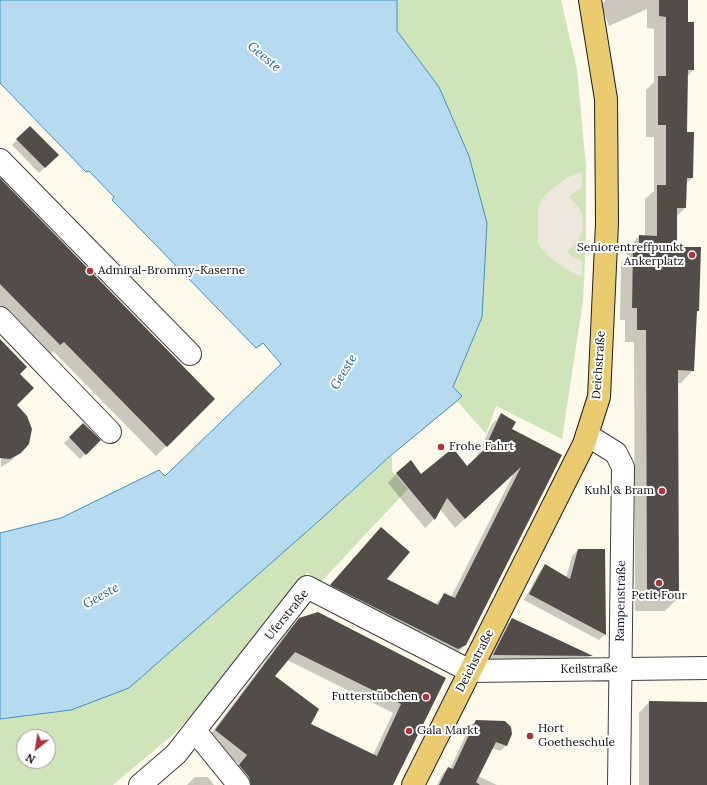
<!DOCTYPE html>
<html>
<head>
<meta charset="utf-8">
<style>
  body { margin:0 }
  #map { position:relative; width:707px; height:785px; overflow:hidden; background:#fdfaec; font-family:Lora,serif }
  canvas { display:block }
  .north { position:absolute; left:16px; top:729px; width:40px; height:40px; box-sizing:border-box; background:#fff; border:1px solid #9e9e9e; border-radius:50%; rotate:210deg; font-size:11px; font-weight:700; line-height:16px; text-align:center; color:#0c0c0c }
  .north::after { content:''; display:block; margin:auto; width:14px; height:18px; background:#ad3239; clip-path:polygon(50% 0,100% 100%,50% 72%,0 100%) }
</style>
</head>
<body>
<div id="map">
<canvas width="707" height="785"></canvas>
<div class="north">N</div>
</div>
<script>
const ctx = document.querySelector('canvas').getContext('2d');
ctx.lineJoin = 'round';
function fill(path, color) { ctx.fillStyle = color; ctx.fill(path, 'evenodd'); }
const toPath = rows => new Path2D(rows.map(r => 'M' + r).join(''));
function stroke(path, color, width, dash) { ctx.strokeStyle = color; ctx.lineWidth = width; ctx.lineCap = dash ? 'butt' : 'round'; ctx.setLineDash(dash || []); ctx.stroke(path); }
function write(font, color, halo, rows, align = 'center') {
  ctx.font = font + ' Lora,serif'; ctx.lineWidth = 4; ctx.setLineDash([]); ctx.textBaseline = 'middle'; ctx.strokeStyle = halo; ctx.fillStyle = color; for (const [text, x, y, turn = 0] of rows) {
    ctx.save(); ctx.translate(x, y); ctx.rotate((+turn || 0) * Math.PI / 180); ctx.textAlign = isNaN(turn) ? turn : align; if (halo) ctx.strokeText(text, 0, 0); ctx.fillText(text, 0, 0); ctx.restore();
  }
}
const green = toPath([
  [397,0,561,0,577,69,586,166,586,239,583,301,562,439,496,406,486,434,457,401,462,396,453,387,482,317,469,156,439,87,397,31],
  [392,455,392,471,408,489,321,582,307,573,223,682,176,732,113,785,0,785,0,719,71,710,129,687,320,520],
  [24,737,48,737,48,761,24,761]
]);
const plaza = toPath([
  [582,172,582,187,568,197,579,207,582,214,583,230,577,242,567,252,571,256,582,261,582,276,574,274,551,259,540,247,538,243,538,207,545,195,566,178]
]);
const water = toPath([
  [0,0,397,0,397,31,439,87,469,156,487,223,482,317,453,387,462,396,457,401,389,457,320,520,129,688,71,710,0,719,0,533,61,518,159,470,165,476,281,364,263,343,256,348,112,200,114,197,89,171,86,172,0,83,0,0]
]);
const shadow = toPath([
  [606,0,687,0,687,23,693,70,687,77,686,133,692,178,686,184,685,208,676,217,676,248,698,311,696,313,693,370,681,383,677,383,678,598,665,611,635,611,634,342,625,342,625,320,620,320,621,263,627,257,627,249,639,236,645,236,645,199,654,191,654,137,646,137,646,90,654,82,654,29,647,28,647,9,609,26,601,5],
  [30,127,58,155,39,173,12,145],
  [0,179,214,399,156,456,53,351,49,355,0,305],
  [0,353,19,374,16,405,20,452,11,461,1,467],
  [501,415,511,430,561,455,465,645,455,655,322,595,372,538,385,579,435,604,445,594,451,597,514,473,455,528,440,509,434,519,425,528,388,483,397,473,421,476,467,467,475,460,492,424],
  [83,425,99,440,80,459,64,443],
  [578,550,605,634,599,640,524,600,540,571,545,565,566,578,572,556],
  [299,619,445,678,392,785,240,785,231,775,239,764,207,739,290,628],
  [287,660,393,713,373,755,310,724,274,676],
  [512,619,591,657,582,665,485,664,503,628],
  [649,702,707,703,707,785,639,785,639,713],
  [476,721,511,734,506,746,500,751,492,748,478,776,497,785,437,785,443,773,449,768,450,769,470,726],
  [195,777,208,777,214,785,187,785]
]);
const building = toPath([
  [659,0,688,0,688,22,694,22,694,70,688,70,687,132,694,132,693,178,687,178,686,208,677,208,677,247,701,247,699,311,697,311,694,371,678,370,679,599,647,599,646,330,637,330,637,308,632,308,633,249,639,249,639,235,657,236,657,185,666,185,666,125,658,125,658,76,666,76,666,17,659,16],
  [30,126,59,155,45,168,16,139],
  [0,178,215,399,167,447,64,342,60,345,0,284],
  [0,339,27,367,20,374,34,388,17,405,27,416,32,429,29,444,21,453,10,459,0,458],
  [501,413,516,422,512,429,562,455,466,645,458,649,330,585,381,527,410,552,387,579,438,605,444,593,455,598,521,467,465,519,447,498,435,520,396,473,411,460,421,474,453,448,467,466,484,450],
  [83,423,101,440,86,455,69,437],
  [578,549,605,549,606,635,529,594,545,564,570,579],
  [318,612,446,678,393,785,251,785,249,777,239,765,247,755,215,730,299,618],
  [295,652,401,704,377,756,311,724,319,709,275,676],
  [512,618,593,656,493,655],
  [649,701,707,702,707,785,649,785],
  [476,720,505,721,511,727,512,734,507,746,496,742,476,782,480,785,439,785,448,767,453,769]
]);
const minor = toPath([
  [0,160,190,354],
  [0,318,110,432],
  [587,435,616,453,623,467,619,785],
  [195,731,239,785],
  [140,785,176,754,307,587,470,671,707,668]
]);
const major = toPath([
  [413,785,584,444,599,397,607,223,606,99,590,0]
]);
const markers = [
  [692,255,4,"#ad3239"],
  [90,271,4,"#ad3239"],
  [441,447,4,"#ad3239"],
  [662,491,4,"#ad3239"],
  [659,583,4,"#ad3239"],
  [426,697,4,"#ad3239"],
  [409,731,4,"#ad3239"],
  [530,736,4,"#ad3239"]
];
const poiNames = [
  ["Seniorentreffpunkt",684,248,"right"],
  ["Ankerplatz",684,262,"right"],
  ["Admiral-Brommy-Kaserne",98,271],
  ["Frohe Fahrt",449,447],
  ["Kuhl & Bram",654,491,"right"],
  ["Petit Four",659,596,"center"],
  ["Futterstübchen",418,697,"right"],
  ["Hort",538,729],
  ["Goetheschule",538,743],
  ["Gala Markt",417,731]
];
const streetNames = [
  ["Deichstraße",599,365,-86],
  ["Rampenstraße",621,601,-89],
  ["Uferstraße",287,615,-51],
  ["Deichstraße",475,661,-63],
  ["Keilstraße",589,669,-1]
];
const waterNames = [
  ["Geeste",264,57,40],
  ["Geeste",344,372,-59],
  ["Geeste",101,596,-29]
];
fill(green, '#d0e4ba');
fill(plaza, '#ece8dd');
fill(water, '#b6daef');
stroke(water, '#458fbf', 1);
fill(shadow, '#0003');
fill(building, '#534d49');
stroke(minor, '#3f3f3f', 24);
stroke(major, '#1d1d1d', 24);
stroke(minor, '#fff', 22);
stroke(major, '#eacb6f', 22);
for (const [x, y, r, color] of markers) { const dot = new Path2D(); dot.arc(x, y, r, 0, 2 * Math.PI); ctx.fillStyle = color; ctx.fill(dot); stroke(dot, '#fff', 1.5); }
write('12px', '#0c0c0c', '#fff', poiNames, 'left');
write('12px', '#0c0c0c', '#fff', streetNames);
write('italic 13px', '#226190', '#fff', waterNames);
</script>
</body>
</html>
